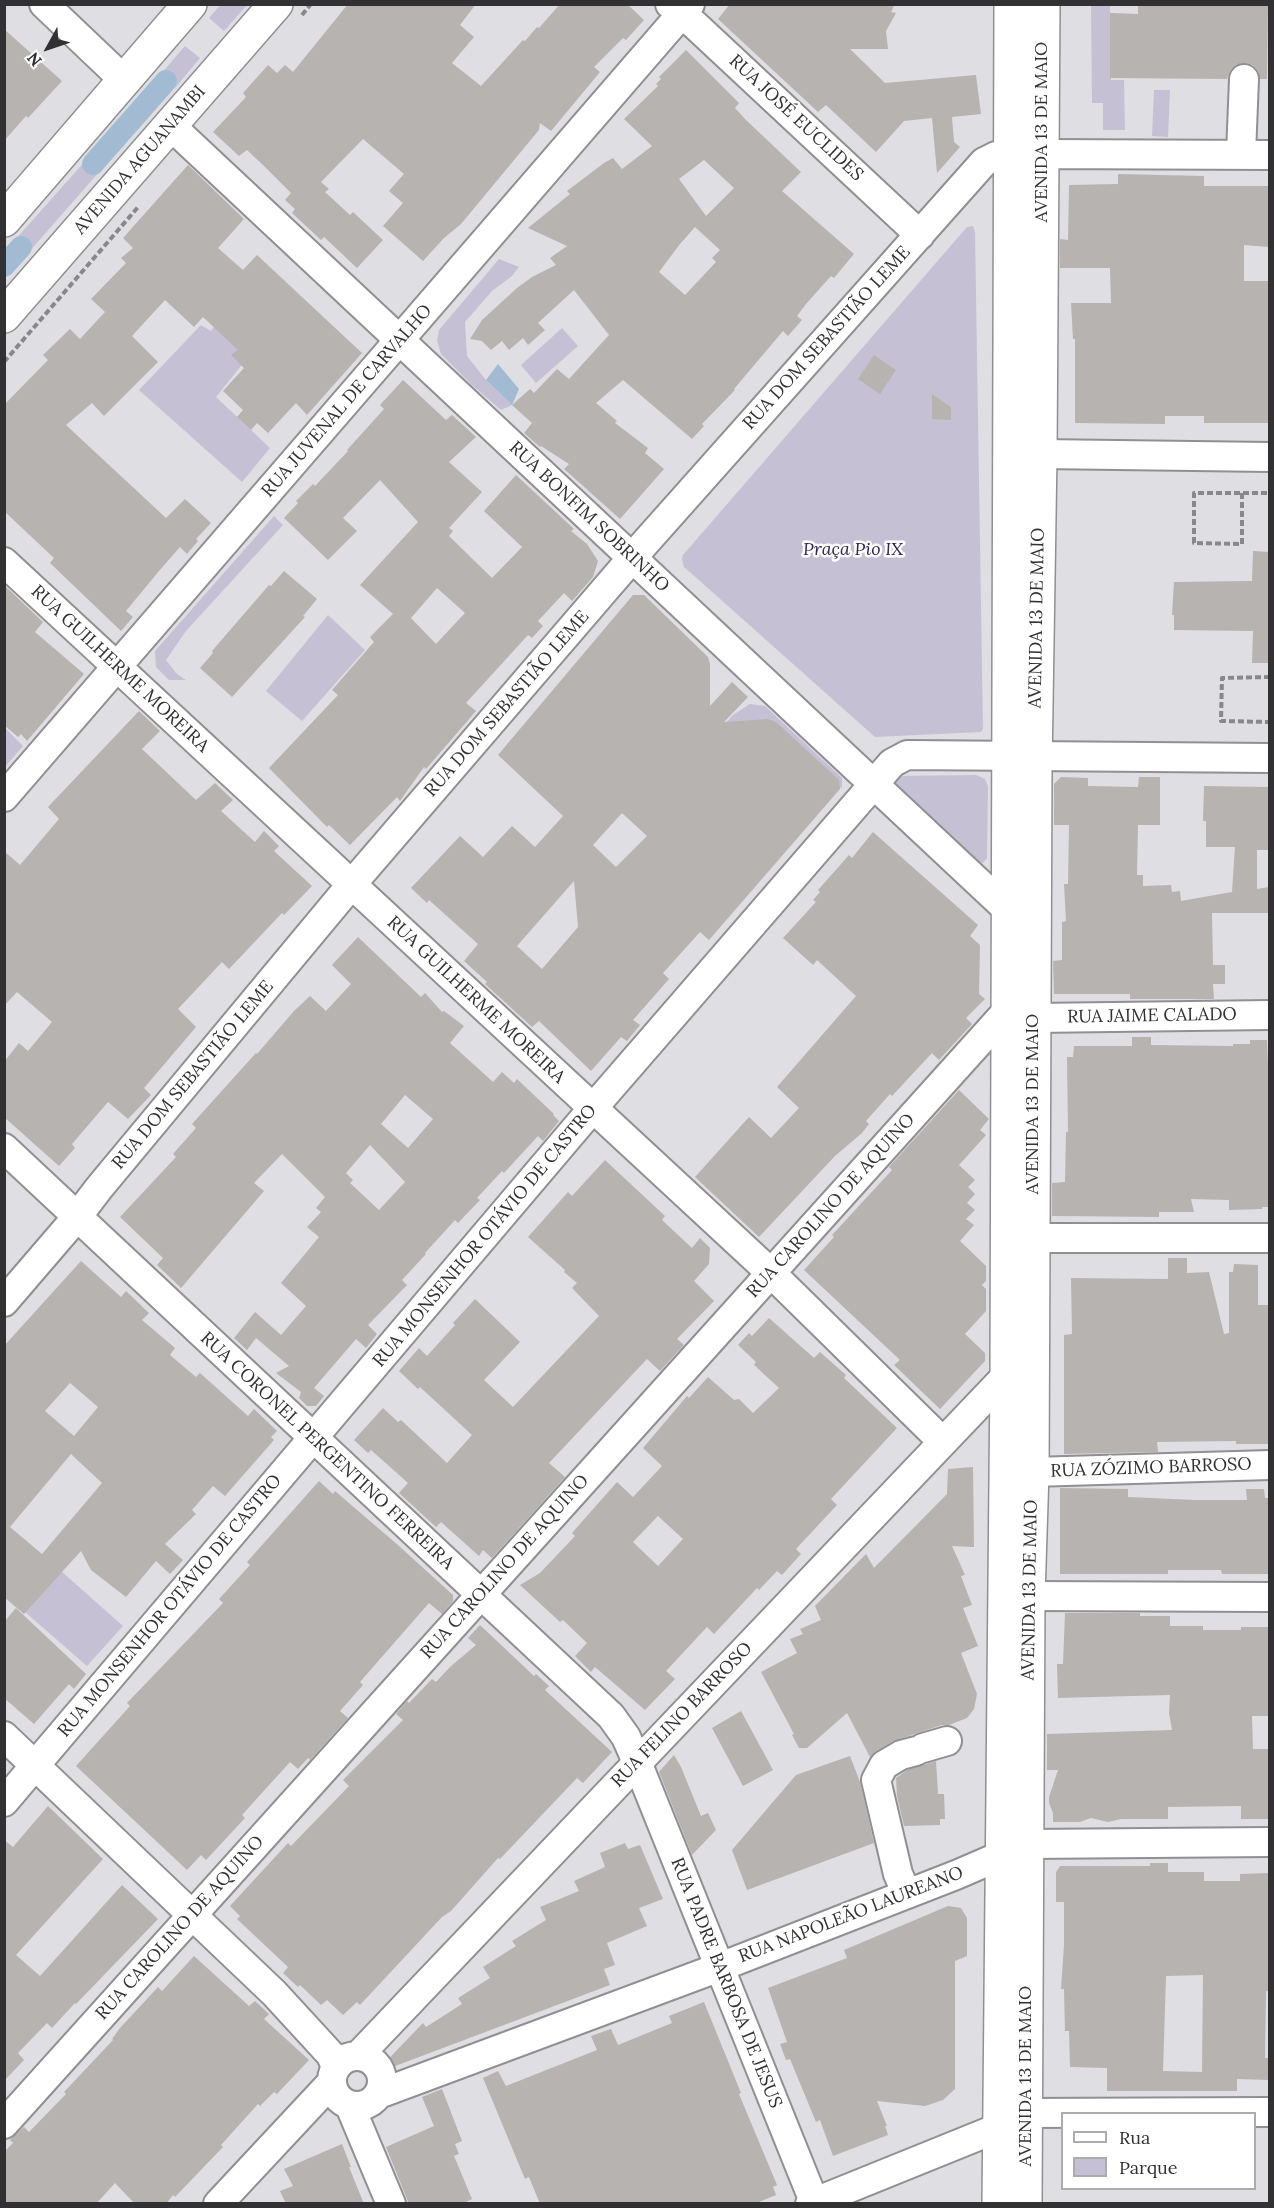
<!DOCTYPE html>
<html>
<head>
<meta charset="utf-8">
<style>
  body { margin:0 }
  #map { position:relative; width:1274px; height:2208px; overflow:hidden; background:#dfdee2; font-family:Lora,serif }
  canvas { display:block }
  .frame { position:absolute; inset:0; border:6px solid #313032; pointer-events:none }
  .legend { position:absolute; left:1061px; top:2112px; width:195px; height:78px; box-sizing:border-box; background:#fff; border:2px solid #adacad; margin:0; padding:8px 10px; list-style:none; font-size:18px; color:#313032 }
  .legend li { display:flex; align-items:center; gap:12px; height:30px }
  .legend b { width:30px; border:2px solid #adacad }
  .north { position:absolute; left:18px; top:18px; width:60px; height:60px; -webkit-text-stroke:4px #fff; paint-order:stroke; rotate:230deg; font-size:16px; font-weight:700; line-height:24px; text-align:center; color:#313032 }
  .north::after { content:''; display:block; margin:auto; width:21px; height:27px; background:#313032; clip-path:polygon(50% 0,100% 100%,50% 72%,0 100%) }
</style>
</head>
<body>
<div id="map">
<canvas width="1274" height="2208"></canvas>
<div class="frame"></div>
<ul class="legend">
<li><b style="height:8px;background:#fff"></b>Rua</li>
<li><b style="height:16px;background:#c6c0d5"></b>Parque</li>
</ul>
<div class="north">N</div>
</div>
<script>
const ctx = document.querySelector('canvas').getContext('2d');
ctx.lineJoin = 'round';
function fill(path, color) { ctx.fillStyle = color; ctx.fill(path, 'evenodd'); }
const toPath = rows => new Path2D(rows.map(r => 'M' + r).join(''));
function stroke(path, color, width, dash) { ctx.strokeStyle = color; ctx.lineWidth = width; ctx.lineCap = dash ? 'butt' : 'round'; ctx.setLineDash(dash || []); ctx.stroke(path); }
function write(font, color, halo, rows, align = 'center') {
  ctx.font = font + ' Lora,serif'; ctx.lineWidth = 5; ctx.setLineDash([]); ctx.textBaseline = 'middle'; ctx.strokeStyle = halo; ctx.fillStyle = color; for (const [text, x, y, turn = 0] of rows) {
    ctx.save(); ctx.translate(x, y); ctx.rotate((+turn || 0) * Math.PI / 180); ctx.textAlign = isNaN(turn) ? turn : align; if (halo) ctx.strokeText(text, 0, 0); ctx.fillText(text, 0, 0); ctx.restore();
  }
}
const green = toPath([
  [221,4,247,5,224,31,209,18],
  [1091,5,1110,5,1111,80,1124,80,1125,130,1103,130,1103,103,1092,103],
  [185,46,200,58,175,88,160,75],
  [1154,90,1170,90,1168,137,1152,136],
  [87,159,100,171,28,253,14,241],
  [973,226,975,232,983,729,981,732,875,737,692,574,684,567,682,559,683,555,967,227],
  [499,259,519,267,512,276,492,291,465,322,467,356,486,380,512,405,501,410,471,384,441,354,437,340,439,330],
  [216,324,249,356,216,397,270,448,242,482,139,390,201,325,211,331],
  [562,328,578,346,536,383,521,365],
  [274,516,283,525,186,631,166,660,177,674,186,680,169,680,156,667,155,651],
  [328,615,365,650,302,721,266,691],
  [750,704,765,706,842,778,842,788,813,777,698,753,733,715],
  [5,728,23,746,5,767],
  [976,775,985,779,988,787,987,858,983,863,976,861,893,782,899,776],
  [61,1571,123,1626,87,1666,25,1612]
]);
const water = toPath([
  [498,364,519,389,512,405,486,380]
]);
const canal = toPath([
  [93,164,166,81],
  [4,266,21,247]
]);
const building = toPath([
  [348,4,476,4,460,25,474,37,452,63,481,86,523,40,525,41,537,27,539,28,560,4,627,4,644,20,626,40,623,38,594,67,600,72,551,131,540,123,539,130,461,224,444,238,423,261,383,226,403,203,389,191,404,174,363,139,321,182,329,189,325,192,350,215,353,212,383,240,357,268,324,237,321,240,292,213,295,209,285,200,291,193,264,166,247,150,239,156,213,132,246,97,243,93,268,65,277,73,285,65,293,72],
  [730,4,895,4,891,12,896,13,886,31,888,49,850,49,885,83,976,75,981,114,952,117,954,142,960,147,937,173,932,118,904,121,876,152,826,105,818,112,718,19],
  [1142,4,1268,4,1267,79,1260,79,1258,71,1253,65,1244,63,1236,65,1230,70,1227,79,1110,78,1110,13,1138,14,1138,6,1142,6],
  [4,29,62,81,28,118,26,116,4,141],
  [686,50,739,103,735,108,746,120,801,172,782,191,854,254,834,278,831,276,806,304,797,316,802,320,788,336,783,331,734,389,735,390,702,424,704,426,692,439,623,380,596,403,617,421,615,423,648,448,645,453,664,469,620,519,564,469,569,464,541,446,540,447,524,433,532,423,512,405,530,389,534,393,557,369,569,379,609,335,574,290,538,323,545,330,528,345,523,338,509,350,502,341,491,350,482,341,470,339,482,320,517,288,532,277,556,265,550,258,567,246,528,228,570,194,567,191,604,163,613,158,622,169,652,146,624,119,658,86,656,84,661,79,659,77],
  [704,160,734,188,706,216,679,179],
  [695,227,720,250,712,258,716,262,685,295,659,272,680,244],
  [188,165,244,219,218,248,243,270,257,255,362,353,307,415,296,403,268,433,257,423,251,430,237,417,243,410,223,391,244,368,231,355,238,350,203,317,194,327,165,300,132,336,158,362,104,416,92,403,66,425,166,518,185,499,211,523,196,539,198,541,187,554,180,547,159,571,126,611,133,617,121,631,50,563,54,558,4,511,4,405,48,360,43,355,70,329,80,339,105,312,91,299,126,263,121,258,133,248,123,238],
  [1118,174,1204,176,1204,186,1269,186,1269,247,1244,245,1244,281,1269,281,1269,423,1204,423,1204,416,1165,416,1165,424,1075,423,1075,339,1073,339,1071,303,1111,303,1110,268,1060,268,1060,239,1068,240,1069,185,1118,184],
  [874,355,896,370,880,394,858,379],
  [403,380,446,420,452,415,476,437,449,462,482,492,449,528,453,531,449,536,492,578,522,547,484,511,516,475,574,529,571,531,587,544,598,561,593,577,572,601,564,593,538,621,543,626,532,638,528,635,466,703,476,711,426,769,424,767,400,801,397,797,350,845,329,825,327,827,269,768,338,695,332,690,374,642,370,637,393,614,360,585,418,522,380,480,343,518,357,531,328,560,284,518,298,503,296,501,313,484,315,486,348,451,347,450,384,409,380,405],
  [437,588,465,613,436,644,411,618],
  [932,394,951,407,951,420,932,419],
  [1253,551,1269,552,1269,663,1252,663,1253,631,1174,630,1174,615,1172,615,1174,582,1252,581],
  [284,571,317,599,303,616,305,617,232,697,200,668,213,653,212,651,269,585,271,586],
  [4,585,43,622,35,632,84,674,27,741,21,734,18,737,4,725],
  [633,595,644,595,708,657,710,664,710,706,732,682,748,697,724,722,768,719,776,722,839,780,840,789,709,940,700,932,663,973,669,979,633,1020,640,1025,627,1041,621,1037,591,1071,539,1021,532,1027,485,984,487,982,464,961,478,944,429,900,427,903,411,888,460,836,483,857,512,826,535,847,563,816,498,755],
  [622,813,647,836,616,867,593,845],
  [574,881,578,927,542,969,517,946],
  [139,711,160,731,142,749,196,800,215,783,233,800,221,811,255,842,264,831,279,846,274,851,312,886,284,915,282,913,229,969,222,962,178,1009,196,1027,144,1088,151,1095,128,1119,108,1102,72,1144,75,1148,59,1166,4,1117,4,1062,19,1043,28,1051,52,1022,17,992,4,1006,4,851,20,865,59,819,48,807],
  [1061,777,1088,778,1088,786,1138,787,1139,777,1160,777,1160,825,1138,825,1137,875,1143,875,1143,886,1171,885,1172,892,1180,891,1181,901,1232,892,1235,847,1206,847,1206,821,1203,821,1204,786,1269,787,1269,850,1257,850,1257,889,1269,887,1269,913,1212,913,1213,965,1225,965,1225,984,1213,984,1214,999,1130,999,1130,994,1054,994,1053,961,1062,960,1062,922,1066,921,1064,884,1068,884,1069,825,1054,825,1054,784],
  [873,832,978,925,970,936,980,945,979,994,985,999,966,1018,972,1024,939,1060,932,1053,892,1096,890,1094,866,1121,869,1124,862,1133,835,1156,759,1237,695,1177,749,1117,771,1138,799,1108,777,1087,856,996,817,960,813,965,783,938,816,902,813,900,820,892,818,890,849,855,852,858],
  [358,937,421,997,425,993,442,1012,444,1011,464,1026,450,1043,493,1082,502,1072,514,1083,517,1079,554,1114,553,1115,559,1121,543,1141,538,1136,504,1173,502,1171,477,1198,480,1200,458,1223,455,1220,425,1253,426,1254,402,1280,407,1285,368,1325,377,1334,366,1348,356,1339,314,1388,324,1396,316,1406,307,1406,299,1398,301,1392,276,1373,289,1366,256,1338,247,1350,234,1338,255,1312,281,1335,306,1306,281,1283,319,1237,307,1227,321,1212,316,1208,325,1197,282,1154,254,1183,264,1191,181,1288,157,1265,163,1258,120,1217,176,1157,173,1154,196,1128,192,1124,256,1053,257,1054,294,1011,310,996,326,1011,351,984,332,965],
  [405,1095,433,1119,408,1148,381,1124],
  [370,1145,405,1182,379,1210,350,1183,353,1180,346,1173],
  [1132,1037,1151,1037,1151,1045,1233,1046,1233,1044,1250,1044,1250,1040,1267,1040,1269,1091,1269,1207,1262,1207,1262,1209,1229,1210,1229,1200,1191,1199,1194,1212,1159,1212,1159,1217,1052,1216,1052,1183,1065,1182,1066,1132,1068,1132,1067,1057,1073,1057,1074,1046,1132,1046],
  [959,1090,989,1119,980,1130,986,1135,959,1165,975,1180,968,1187,975,1194,967,1203,975,1210,966,1219,974,1225,960,1241,986,1266,986,1281,982,1285,986,1289,986,1311,965,1334,985,1353,985,1361,940,1409,894,1365,900,1360,804,1270,834,1237,832,1235,892,1170,889,1167],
  [605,1160,665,1216,662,1220,692,1248,700,1238,710,1248,709,1264,694,1281,714,1301,677,1339,684,1345,660,1371,647,1359,549,1463,565,1477,492,1558,483,1550,479,1556,441,1522,436,1527,399,1493,408,1483,371,1450,368,1453,354,1440,383,1408,398,1422,401,1420,447,1463,472,1435,420,1387,418,1389,399,1371,419,1348,427,1356,455,1325,453,1323,475,1299,520,1342,484,1380,513,1407,599,1316,572,1288,577,1283,564,1272,565,1270,528,1237,568,1192,572,1196],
  [1168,1258,1187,1258,1187,1273,1209,1272,1224,1334,1229,1333,1229,1272,1233,1272,1234,1264,1258,1265,1258,1305,1269,1305,1268,1444,1236,1444,1236,1441,1157,1442,1158,1452,1064,1454,1064,1335,1072,1334,1071,1278,1168,1279],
  [81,1261,121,1297,126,1291,149,1313,142,1320,175,1348,170,1355,196,1377,200,1373,248,1416,254,1409,277,1431,271,1437,274,1440,225,1496,213,1486,192,1510,196,1514,165,1544,183,1560,170,1574,156,1561,126,1597,91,1570,81,1551,24,1614,4,1597,4,1346],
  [70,1383,98,1407,74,1436,45,1411],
  [71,1454,102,1483,42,1554,10,1527],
  [769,1318,814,1358,820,1352,846,1375,844,1378,897,1428,831,1499,837,1505,796,1549,801,1554,782,1575,777,1571,759,1590,757,1588,714,1634,707,1627,666,1671,675,1679,645,1710,595,1667,591,1672,575,1656,587,1643,563,1620,560,1622,520,1585,540,1573,575,1536,572,1533,617,1482,633,1497,662,1466,643,1448,687,1396,689,1398,708,1377,734,1400,739,1399,753,1413,779,1388,754,1365,756,1362,738,1345,749,1333,752,1336],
  [658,1516,683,1539,658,1566,633,1542],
  [973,1467,974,1547,952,1546,965,1575,961,1576,972,1605,963,1608,978,1646,961,1653,977,1694,974,1709,967,1718,949,1725,942,1725,893,1741,876,1751,870,1757,847,1713,807,1748,799,1748,792,1735,794,1734,761,1672,797,1653,790,1639,803,1634,800,1629,821,1620,815,1606,866,1554,874,1568,947,1494,948,1469],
  [319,1481,333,1494,335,1491,399,1546,453,1595,453,1601,442,1614,429,1603,360,1682,363,1685,340,1711,348,1718,310,1760,308,1758,298,1769,290,1762,242,1815,245,1818,206,1860,201,1855,187,1870,76,1766,130,1706,127,1703,223,1603,219,1599,250,1565,247,1562],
  [1060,1488,1128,1489,1128,1497,1194,1500,1247,1500,1246,1489,1264,1489,1265,1498,1269,1498,1269,1574,1222,1574,1221,1570,1168,1570,1168,1574,1060,1574],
  [16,1608,86,1674,74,1689,69,1684,34,1724,4,1698,4,1622],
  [1065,1613,1140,1613,1140,1616,1170,1616,1170,1626,1203,1626,1203,1630,1241,1630,1241,1627,1268,1627,1269,1630,1269,1716,1252,1716,1253,1749,1269,1749,1269,1819,1241,1819,1241,1806,1168,1807,1168,1819,1121,1819,1108,1822,1091,1818,1080,1822,1053,1822,1053,1813,1049,1803,1049,1797,1058,1770,1047,1770,1047,1734,1172,1730,1169,1713,1170,1695,1058,1698,1057,1664,1063,1664],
  [480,1625,534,1676,536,1674,549,1686,545,1690,612,1752,583,1783,577,1778,500,1859,498,1858,451,1911,442,1917,360,2005,357,2002,343,2015,327,2000,321,2005,300,1985,298,1987,283,1973,288,1967,237,1919,240,1916,230,1906,288,1843,291,1846,349,1786,343,1780,403,1720,396,1714,407,1701,409,1703,432,1679,436,1682,450,1667,476,1645,468,1638],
  [741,1711,773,1770,743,1786,712,1728],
  [674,1755,681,1767,701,1816,708,1813,716,1830,692,1855,659,1772],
  [850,1756,860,1782,874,1843,747,1890,732,1850,796,1775],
  [936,1761,938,1794,944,1794,945,1819,940,1819,940,1825,904,1826,897,1796,896,1778,907,1770],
  [48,1806,103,1859,16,1955,40,1976,122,1885,158,1919,76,2004,75,2003,52,2028,47,2023,18,2053,24,2060,4,2081,4,1840,13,1847],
  [625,1843,628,1849,640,1845,663,1899,639,1908,647,1926,607,1943,615,1965,604,1969,610,1985,374,2074,423,2023,426,2027,462,2004,458,1998,490,1978,483,1967,516,1946,512,1941,546,1920,540,1907,579,1891,574,1881,605,1867,600,1853],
  [1150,1863,1168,1863,1168,1872,1204,1872,1204,1881,1240,1881,1240,1874,1269,1873,1269,1991,1266,1991,1265,2058,1269,2058,1269,2080,1237,2079,1237,2091,1107,2091,1107,2068,1070,2067,1069,2031,1065,2031,1064,1989,1061,1989,1064,1945,1064,1902,1056,1902,1056,1872,1060,1866,1150,1866],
  [1203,1975,1202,2072,1163,2071,1166,1976],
  [948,1906,961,1908,967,1918,967,1956,955,1961,955,2089,943,2100,925,2106,877,2101,887,2126,885,2126,888,2135,833,2156,820,2120,816,2122,790,2059,786,2060,780,2044,787,2042,768,1988,847,1958,844,1950],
  [194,1956,249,2006,255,2001,269,2014,264,2019,309,2060,277,2094,274,2092,260,2106,258,2104,221,2145,223,2147,175,2197,173,2195,166,2204,135,2204,115,2183,96,2204,4,2204,4,2152,13,2143,10,2140,24,2127,29,2132,66,2094,64,2092,113,2040,112,2039,120,2028,158,1987,162,1991],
  [704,2002,741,2093,739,2094,777,2185,773,2187,776,2195,754,2204,540,2204,529,2177,525,2179,483,2078,498,2071,506,2086,597,2050,591,2036,611,2029,618,2045,672,2023,669,2016],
  [442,2089,462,2141,455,2144,459,2154,454,2156,472,2199,462,2204,409,2204,386,2147,434,2126,422,2097],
  [342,2144,351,2167,349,2167,364,2204,286,2204,280,2191,293,2186,284,2169]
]);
const path = toPath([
  [302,15,311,4],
  [4,362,139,206],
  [1242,493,1242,544,1194,543,1194,493,1270,493],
  [1270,677,1222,678,1221,721,1270,722]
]);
const minor = toPath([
  [44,4,125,81],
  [670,4,695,25,920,235],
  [171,126,1007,909],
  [1241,154,1244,79],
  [1040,454,1270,457],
  [4,562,771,1273,943,1442],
  [4,797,690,4],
  [1034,1018,1270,1015],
  [4,1148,611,1716,626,1737,637,1762,815,2204],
  [1032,1238,1270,1238],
  [4,1302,77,1217,99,1188,351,885,645,543,984,162,996,156,1042,154,1270,155],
  [1032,1472,1270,1465],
  [1028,1596,1270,1597],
  [4,1736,274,1993,331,2055,336,2067],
  [923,1748,947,1741],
  [4,1802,593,1108,892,763,907,755,1270,758],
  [907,1894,898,1874,876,1780,884,1765,901,1755,916,1751],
  '332 2081a25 25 0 1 1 50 0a25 25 0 1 1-50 0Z',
  [358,2056,1007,1375],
  [379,2094,720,1967,956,1875,1028,1844,1270,1842],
  [350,2106,391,2204],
  [1025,2113,1270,2112],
  [4,2124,1008,1010],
  [218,2204,331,2083],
  [810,2204,998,2128]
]);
const major = toPath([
  [4,220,190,4],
  [4,316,276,4],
  [999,2204,1007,1375,1011,4],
  [1025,2204,1028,1596,1032,1472,1035,767,1040,454,1043,4]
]);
const streetNames = [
  ["RUA JOSÉ EUCLIDES",796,118,43],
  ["AVENIDA 13 DE MAIO",1042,132,-90],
  ["AVENIDA AGUANAMBI",140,160,-49],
  ["RUA DOM SEBASTIÃO LEME",827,338,-48],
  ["RUA JUVENAL DE CARVALHO",347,401,-49],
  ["RUA BONFIM SOBRINHO",589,517,43],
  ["AVENIDA 13 DE MAIO",1037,618,-89],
  ["RUA GUILHERME MOREIRA",120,669,43],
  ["RUA DOM SEBASTIÃO LEME",507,704,-49],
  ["RUA GUILHERME MOREIRA",476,1000,43],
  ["RUA JAIME CALADO",1152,1016,-1],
  ["RUA DOM SEBASTIÃO LEME",193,1075,-50],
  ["AVENIDA 13 DE MAIO",1033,1104,-90],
  ["RUA CAROLINO DE AQUINO",831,1206,-48],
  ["RUA MONSENHOR OTÁVIO DE CASTRO",485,1236,-50],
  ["RUA CORONEL PERGENTINO FERREIRA",327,1451,43],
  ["RUA ZÓZIMO BARROSO",1151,1468,-2],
  ["RUA CAROLINO DE AQUINO",505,1567,-48],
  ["AVENIDA 13 DE MAIO",1030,1590,-89],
  ["RUA MONSENHOR OTÁVIO DE CASTRO",170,1606,-50],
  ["RUA FELINO BARROSO",682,1715,-46],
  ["RUA NAPOLEÃO LAUREANO",851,1915,-21],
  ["RUA CAROLINO DE AQUINO",180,1928,-48],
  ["RUA PADRE BARBOSA DE JESUS",726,1983,68],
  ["AVENIDA 13 DE MAIO",1026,2076,-90]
];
const parkNames = [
  ["Praça Pio IX",853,550]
];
fill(green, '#c6c0d5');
fill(water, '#a2bbd3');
stroke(canal, '#a2bbd3', 22);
fill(building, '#b6b3b1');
stroke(minor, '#908f93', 32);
stroke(major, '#908f93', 36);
stroke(path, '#88878a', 4, [6, 3]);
stroke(minor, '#fff', 28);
stroke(major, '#fff', 33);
write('18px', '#313032', '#fff', streetNames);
write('italic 18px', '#35254e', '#fff', parkNames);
</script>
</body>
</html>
